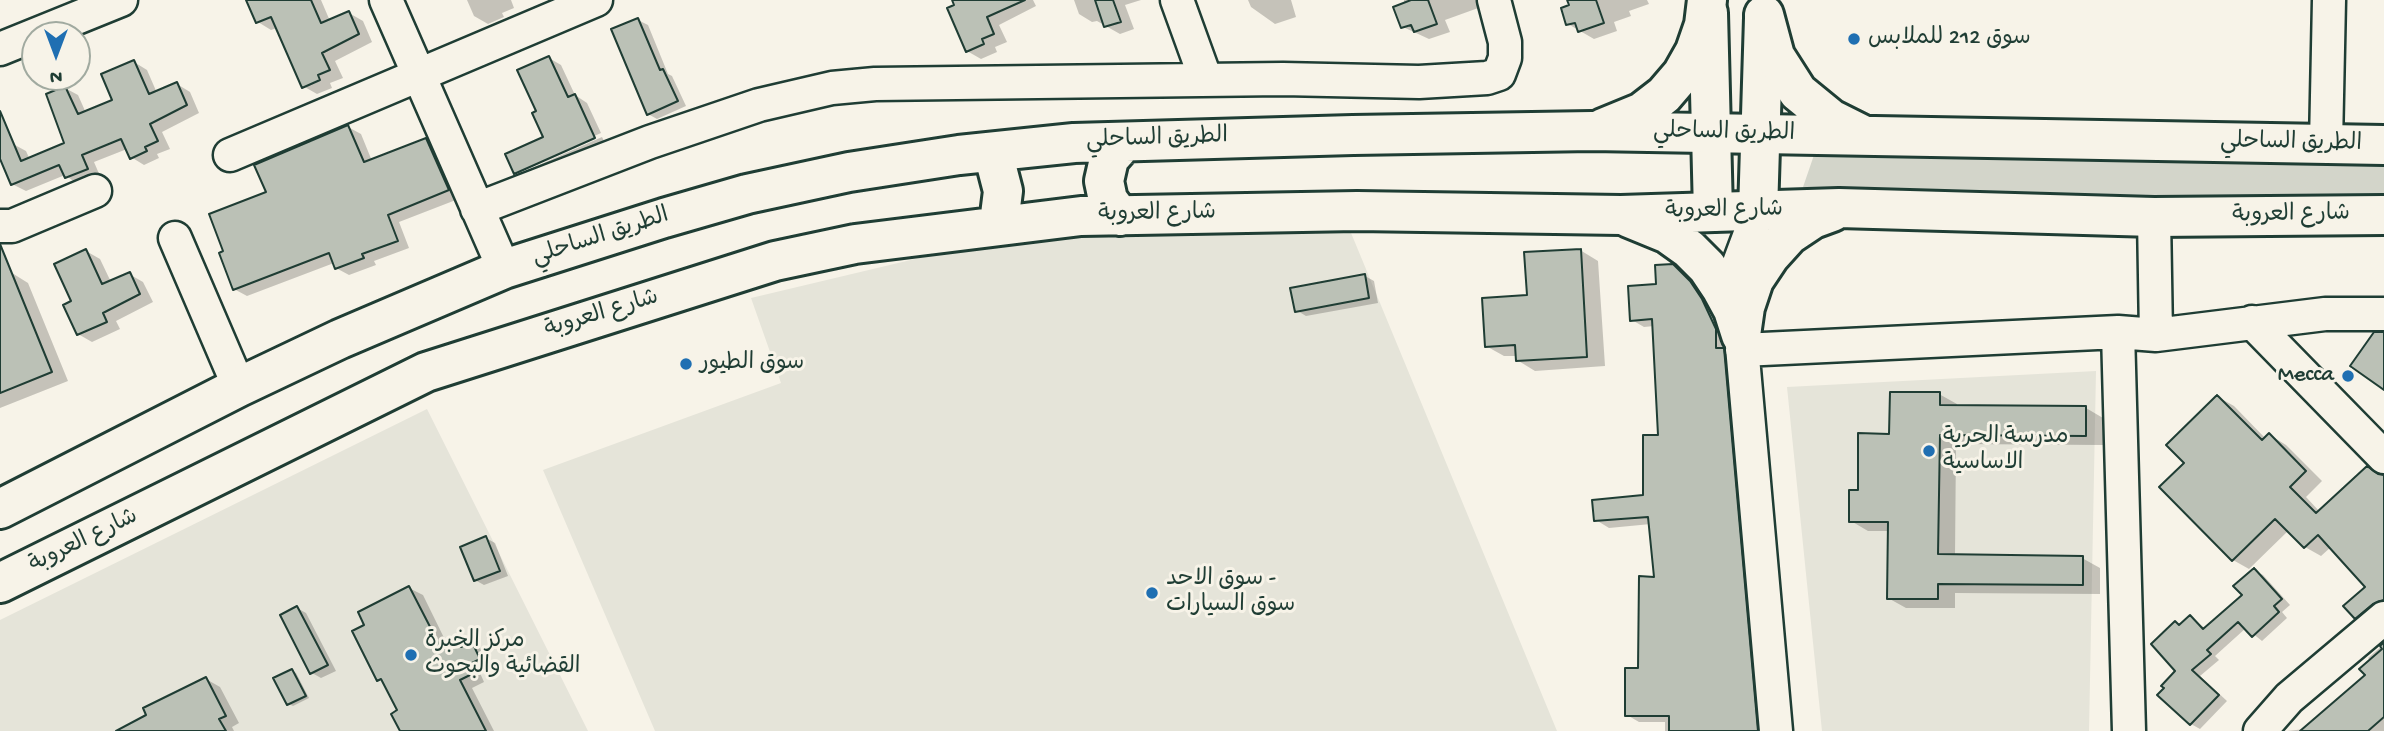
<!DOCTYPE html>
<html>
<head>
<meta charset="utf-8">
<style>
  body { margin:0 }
  #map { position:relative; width:2384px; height:731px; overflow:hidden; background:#f7f3e8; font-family:"Gochi Hand",sans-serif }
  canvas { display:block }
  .north { position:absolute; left:21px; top:21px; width:70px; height:70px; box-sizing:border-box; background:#f7f3e8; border:2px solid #a1aaa0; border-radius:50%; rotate:180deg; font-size:19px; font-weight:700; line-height:28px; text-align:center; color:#1f3d34 }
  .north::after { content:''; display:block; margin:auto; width:24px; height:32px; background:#1f6fb2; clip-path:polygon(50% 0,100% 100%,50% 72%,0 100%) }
</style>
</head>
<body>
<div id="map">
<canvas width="2384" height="731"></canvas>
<div class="north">N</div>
</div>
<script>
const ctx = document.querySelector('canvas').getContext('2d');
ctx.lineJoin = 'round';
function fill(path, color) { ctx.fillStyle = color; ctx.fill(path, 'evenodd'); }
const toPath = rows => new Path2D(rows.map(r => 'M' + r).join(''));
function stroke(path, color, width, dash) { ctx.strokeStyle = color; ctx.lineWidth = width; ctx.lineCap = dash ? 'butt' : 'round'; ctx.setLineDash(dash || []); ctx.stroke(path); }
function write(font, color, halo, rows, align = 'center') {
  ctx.font = font + ' "Gochi Hand","Playpen Sans Arabic",sans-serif'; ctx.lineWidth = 6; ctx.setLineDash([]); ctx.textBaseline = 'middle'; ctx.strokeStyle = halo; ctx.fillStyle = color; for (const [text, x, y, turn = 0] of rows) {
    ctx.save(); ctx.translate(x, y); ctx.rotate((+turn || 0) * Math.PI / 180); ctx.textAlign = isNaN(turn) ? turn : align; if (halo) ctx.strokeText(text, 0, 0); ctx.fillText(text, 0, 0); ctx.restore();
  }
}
const built = toPath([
  [1349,228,1557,731,655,731,543,470,781,383,751,298,936,254,1112,232],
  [2096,371,2089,731,1822,731,1787,387],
  [427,409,588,731,0,731,0,620]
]);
const green = toPath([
  [1814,155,2384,160,2384,199,2174,199,1803,187]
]);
const shadow = toPath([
  [252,0,321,0,330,21,349,13,363,21,372,42,335,61,343,78,330,83,332,88,317,94,303,86,277,28,271,30,258,22],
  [467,0,511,0,514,8,502,13,504,17,488,24,474,16],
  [954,0,1033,0,1036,6,999,25,1007,42,995,47,997,52,981,59,967,51],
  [1074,0,1141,0,1125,5,1134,29,1120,34,1097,21,1092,22,1079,14],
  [1248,0,1291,0,1296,17,1275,24,1251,7],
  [1404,0,1479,0,1481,7,1445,20,1450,32,1429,39,1403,27],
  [1569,0,1647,0,1649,4,1629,11,1631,16,1614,22,1617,31,1594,39,1568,24,1571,6],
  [638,20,648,25,668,74,672,76,686,106,657,119,648,114],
  [549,58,561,65,575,95,587,103,601,133,521,169,521,173,602,137,606,145,528,179,516,172,546,138,538,112],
  [134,62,147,70,157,93,177,84,190,92,199,113,162,132,170,149,157,154,159,158,144,165,131,157,127,149,94,162,100,176,79,185,65,175,26,191,12,184,0,149,13,144,26,151,30,160,66,144,65,88,78,95,86,113,114,101],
  [348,127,361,134,372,161,426,140,439,147,461,198,399,222,409,248,374,261,376,265,349,275,336,268,334,263,247,296,234,289,269,193],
  [1580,250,1598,261,1605,366,1535,371,1517,360,1517,356,1504,356,1486,346,1529,297],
  [86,251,100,259,111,282,129,274,143,282,153,302,116,321,120,329,92,342,78,334,73,302],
  [0,259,12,273,28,283,68,381,0,408],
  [1672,266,1685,274,1702,290,1728,337,1769,731,1665,731,1665,722,1639,722,1627,715,1640,670,1656,578,1651,524,1609,528,1596,520,1645,497,1660,437,1654,326,1644,327,1632,320],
  [1365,276,1374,281,1378,303,1306,316,1296,310],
  [1939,394,1957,404,1957,407,2086,408,2103,418,2103,445,1956,444,1955,556,2082,558,2100,568,2100,594,1955,593,1955,608,1906,608,1888,598,1889,531,1868,531,1851,521,1860,492,1891,435],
  [2218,397,2234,406,2266,439,2270,435,2286,445,2322,481,2306,497,2320,512,2384,476,2384,618,2372,627,2356,617,2368,587,2331,547,2321,556,2305,547,2289,530,2249,569,2233,560,2186,464],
  [486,538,495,543,508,576,484,585,475,580],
  [2254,570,2263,575,2290,605,2282,612,2287,618,2262,641,2246,628,2215,656,2219,660,2200,676,2227,701,2200,729,2191,724,2160,695,2177,671,2180,626,2190,617,2206,629,2244,595],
  [409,588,423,595,449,648,458,643,465,647,472,644,485,651,492,666,480,673,484,682,472,688,494,731,402,731,400,711,386,683,379,679,367,626],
  [297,608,306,613,336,671,321,678,312,673],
  [2384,644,2384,731,2287,731,2305,729,2367,675,2371,661,2368,658],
  [292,671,296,673,309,698,293,706,289,704],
  [206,679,220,687,239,723,232,727,234,731,129,731]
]);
const building = toPath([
  [246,0,311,0,321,23,349,11,359,34,322,53,330,70,318,75,320,80,302,88,271,17,256,23,246,0],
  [952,0,1025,0,987,17,994,34,982,39,984,44,966,52,947,8,954,5,952,0],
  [1095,0,1113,0,1121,22,1104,27,1095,0],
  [1411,0,1428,0,1437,24,1414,32,1411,25,1401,28,1393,7,1411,0],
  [1567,0,1596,0,1604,23,1578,32,1575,23,1566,25,1561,8,1569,5,1567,0],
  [638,18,660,70,663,69,678,101,647,115,611,29,638,18],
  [549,56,568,97,575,94,595,138,514,174,505,154,543,137,532,113,536,111,517,70,549,56],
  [134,60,149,94,177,82,187,105,150,124,158,141,145,147,147,151,130,159,121,139,82,155,88,169,65,178,59,165,11,185,0,159,0,111,21,161,64,143,46,94,65,86,78,114,112,100,101,74,134,60],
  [348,125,364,162,426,138,449,190,388,215,398,241,362,254,364,258,335,269,329,253,233,290,219,253,223,251,209,214,266,192,254,165,348,125],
  [0,244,52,372,0,393,0,244],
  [86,249,102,284,130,272,140,294,103,313,107,322,77,335,63,305,71,301,54,264,86,249],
  [1581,249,1587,357,1516,361,1515,345,1485,347,1482,298,1527,295,1524,252,1581,249],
  [1673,264,1690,281,1702,299,1716,329,1716,348,1724,348,1758,731,1669,731,1669,716,1625,716,1625,668,1638,668,1639,576,1654,577,1648,517,1594,521,1592,500,1643,495,1643,435,1658,435,1652,319,1630,321,1628,286,1656,284,1655,265,1673,264],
  [1365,274,1369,298,1295,312,1290,288,1365,274],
  [2374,332,2384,332,2384,390,2350,366,2374,332],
  [1890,392,1940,392,1940,405,2086,406,2086,436,1940,435,1938,554,2083,556,2083,585,1938,584,1938,599,1887,599,1888,522,1849,522,1849,490,1858,490,1858,433,1889,434,1890,392],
  [2217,395,2262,440,2269,433,2306,471,2290,487,2316,513,2367,466,2378,474,2384,475,2384,600,2373,604,2355,619,2343,606,2365,587,2318,535,2304,548,2275,519,2232,561,2159,487,2184,463,2166,445,2217,395],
  [486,536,500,571,474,581,460,547,486,536],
  [2254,568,2282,599,2274,606,2279,612,2252,637,2238,622,2207,650,2211,654,2192,670,2219,695,2190,725,2157,695,2164,688,2161,686,2175,671,2151,644,2175,621,2179,625,2190,615,2203,629,2242,595,2233,586,2254,568],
  [409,586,442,650,458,641,461,647,472,642,480,659,468,665,472,674,460,680,486,731,400,731,391,714,397,710,381,679,377,681,352,631,364,625,358,612,409,586],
  [297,606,328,665,310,674,280,615,297,606],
  [2384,642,2384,717,2368,731,2300,731,2365,675,2359,669,2382,649,2380,646,2384,642],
  [292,669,306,696,287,705,273,678,292,669],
  [206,677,226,716,219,719,226,731,116,731,146,715,143,708,206,677]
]);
const minor = toPath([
  [386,0,504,269],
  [1177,0,1206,80],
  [0,49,121,0],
  [2326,144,2329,0],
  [230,155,596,0],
  [477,209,650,142,759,105,832,88,875,84,1283,79,1419,82,1487,78,1499,74,1505,58,1505,42,1494,0],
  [1758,212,1739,263,1741,335,1776,731],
  [2154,217,2156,335],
  [0,226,12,226,95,191],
  [175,238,239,387],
  [2252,322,2384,457],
  [2118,332,2129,731],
  [1742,350,2118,332,2156,335,2325,314,2384,314],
  [2260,731,2289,698,2384,618]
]);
const major = toPath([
  [1708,13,1713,212],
  [1758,212,1764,18]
]);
const highway = toPath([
  [1764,15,1775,56,1798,92,1831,119,1861,134],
  [1603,128,1642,112,1664,95,1682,74,1695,51,1704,25,1707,0],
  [988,152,996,164,1003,191,1000,215,995,226],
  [1120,216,1108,200,1104,181,1109,159,1124,142],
  [1629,218,1668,234,1689,249,1707,267,1721,288,1733,310,1741,335],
  [1741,335,1745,307,1754,280,1770,256,1789,235,1813,219,1832,212],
  [0,509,239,387,340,339,504,269,664,218,747,194,849,172,959,155,1074,143,1353,135,1592,131,2384,145],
  [0,583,426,372,775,261,855,244,1081,216,1357,211,1621,215,1839,208,2154,217,2384,215]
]);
const markers = [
  [1854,39,7,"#1f6fb2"],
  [686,364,7,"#1f6fb2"],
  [2348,376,7,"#1f6fb2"],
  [1929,451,7,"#1f6fb2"],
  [1152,593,7,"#1f6fb2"],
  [411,655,7,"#1f6fb2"]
];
const poiNames = [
  ["سوق 212 للملابس",1868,39],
  ["سوق الطيور",700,364],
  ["Mecca",2334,376,"right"],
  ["مدرسة الحرية",1943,438],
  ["الاساسية",1943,464],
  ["سوق الاحد -",1166,580],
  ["سوق السيارات",1166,606],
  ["مركز الخبرة",425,642],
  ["القضائية والبحوث",425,668]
];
const streetNames = [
  ["الطريق الساحلي",1724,134,1],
  ["الطريق الساحلي",1157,140,-2],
  ["الطريق الساحلي",2291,144,1],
  ["شارع العروبة",1724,212,-1],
  ["شارع العروبة",1157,215,-1],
  ["شارع العروبة",2291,216,-1],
  ["الطريق الساحلي",601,238,-18],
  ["شارع العروبة",602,315,-17],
  ["شارع العروبة",84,542,-26]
];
fill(built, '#e5e4d9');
fill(green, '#d3d5ca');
fill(shadow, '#0003');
fill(building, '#bbc1b6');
stroke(building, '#1f3d34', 2);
stroke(minor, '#1f3d34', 37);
stroke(major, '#1f3d34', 44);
stroke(highway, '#1f3d34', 44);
stroke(minor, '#f7f3e8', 32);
stroke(major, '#f7f3e8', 38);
stroke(highway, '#f7f3e8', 38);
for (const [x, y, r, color] of markers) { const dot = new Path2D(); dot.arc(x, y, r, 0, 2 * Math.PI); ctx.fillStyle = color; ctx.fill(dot); stroke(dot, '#f7f3e8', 2.5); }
write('23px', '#1f3d34', '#f7f3e8', poiNames, 'left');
write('23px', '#1f3d34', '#f7f3e8', streetNames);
</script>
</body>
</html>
